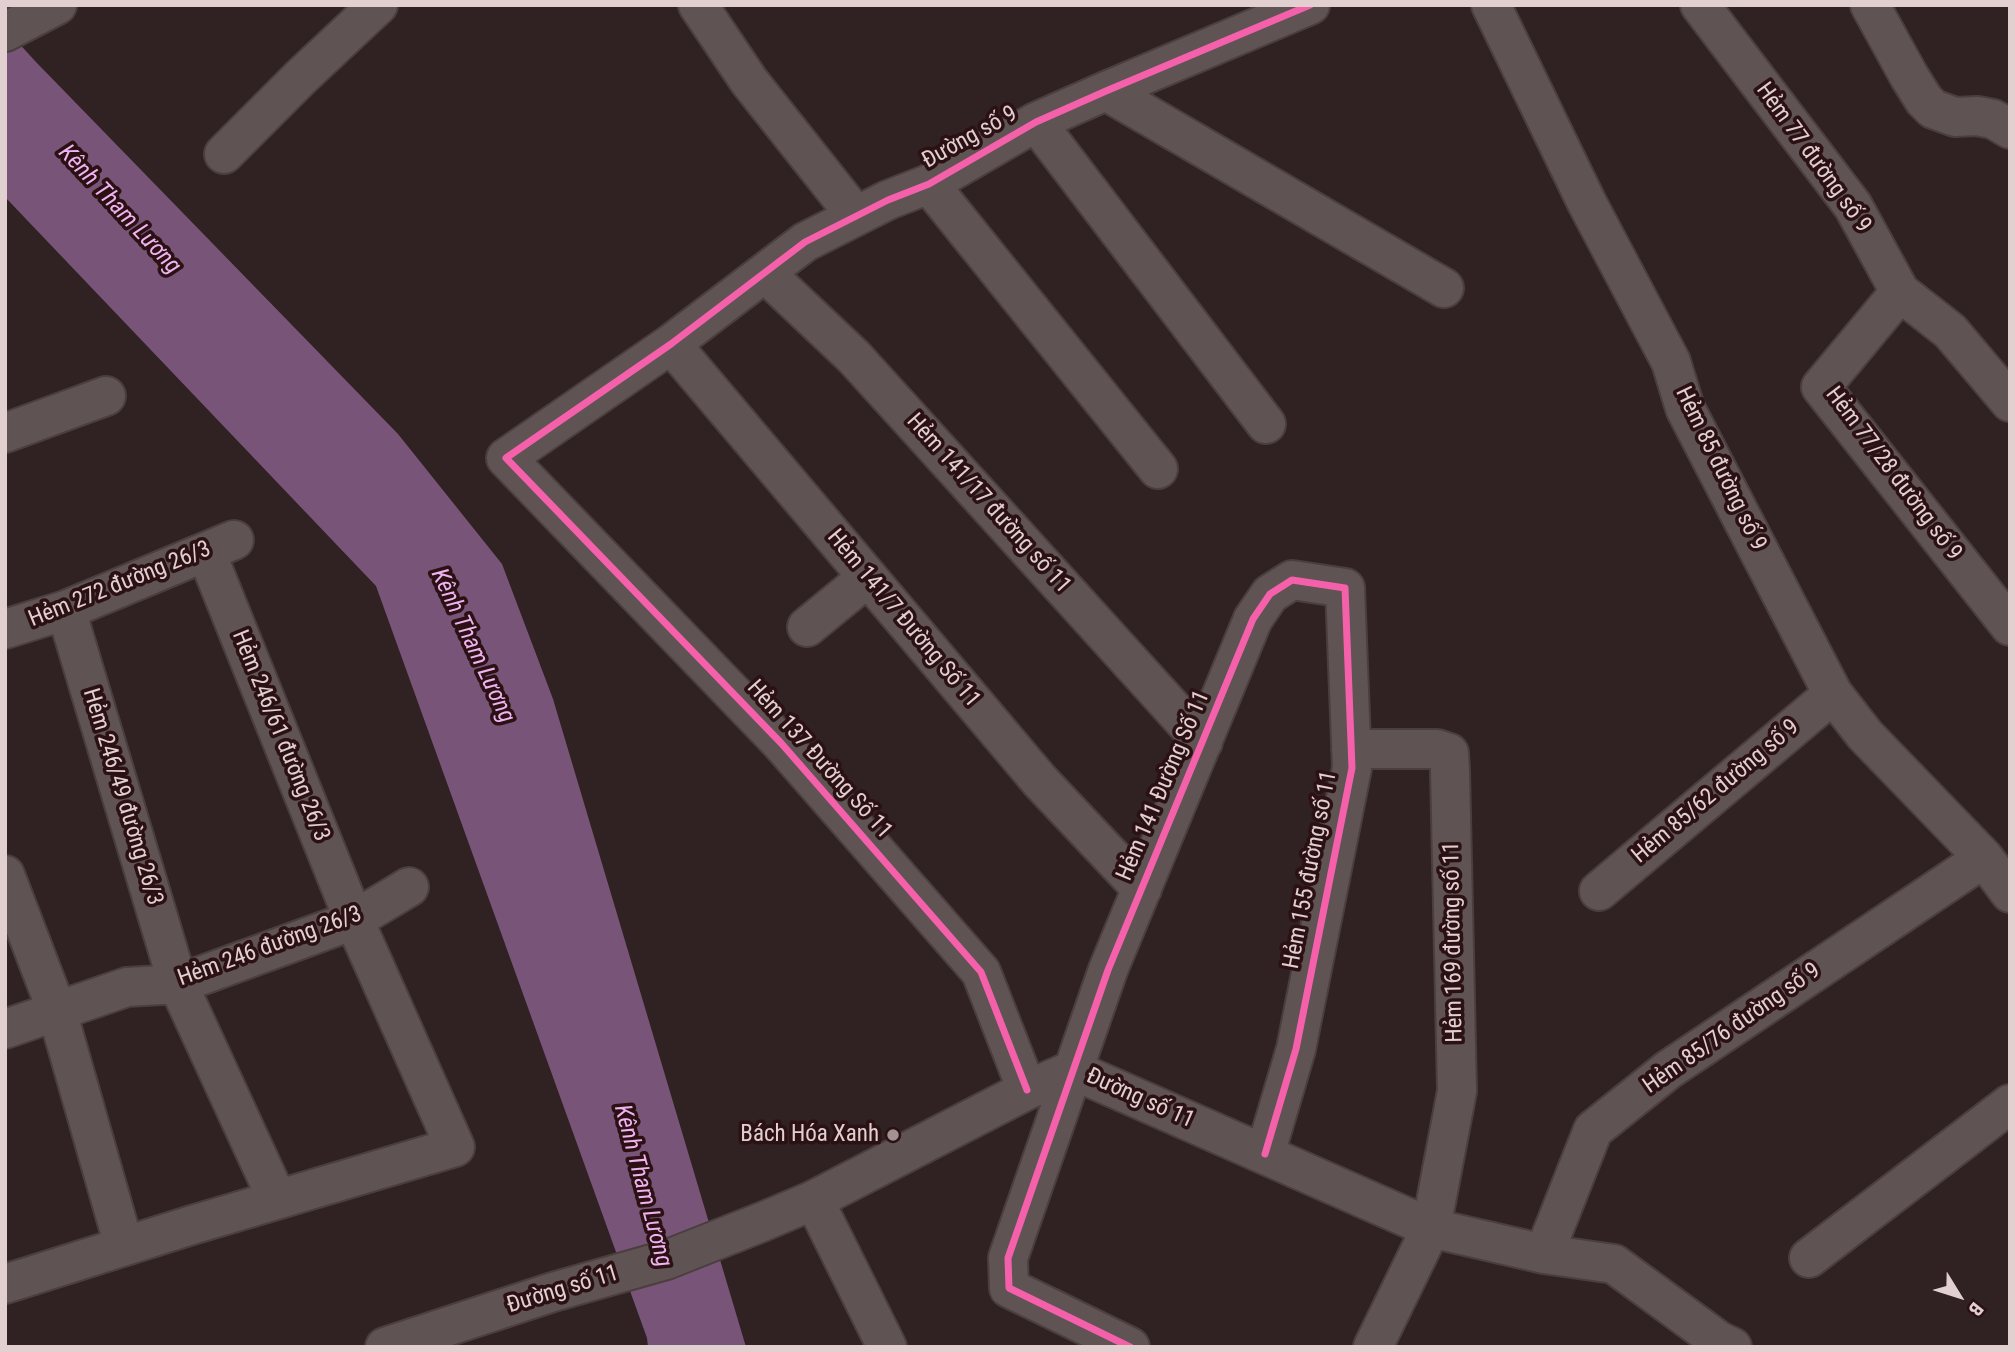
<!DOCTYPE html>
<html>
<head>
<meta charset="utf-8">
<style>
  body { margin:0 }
  #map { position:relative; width:2015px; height:1352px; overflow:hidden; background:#302122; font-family:"Roboto Condensed",sans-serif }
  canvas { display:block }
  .frame { position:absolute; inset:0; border:7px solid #e2cfcf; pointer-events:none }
  .north { position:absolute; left:1924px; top:1261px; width:70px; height:70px; -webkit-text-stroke:5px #2b1113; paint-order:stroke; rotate:128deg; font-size:19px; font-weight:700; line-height:28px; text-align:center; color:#e2cfcf }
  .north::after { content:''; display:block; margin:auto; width:24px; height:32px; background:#e2cfcf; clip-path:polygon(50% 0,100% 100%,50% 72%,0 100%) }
</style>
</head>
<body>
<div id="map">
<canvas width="2015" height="1352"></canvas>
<div class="frame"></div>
<div class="north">B</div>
</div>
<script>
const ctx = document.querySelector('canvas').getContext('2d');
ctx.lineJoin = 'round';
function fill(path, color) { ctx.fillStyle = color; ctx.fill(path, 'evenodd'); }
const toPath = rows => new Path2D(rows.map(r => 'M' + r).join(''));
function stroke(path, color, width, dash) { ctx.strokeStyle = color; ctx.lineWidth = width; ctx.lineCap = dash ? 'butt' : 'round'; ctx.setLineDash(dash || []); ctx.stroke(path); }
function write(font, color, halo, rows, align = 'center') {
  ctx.font = font + ' "Roboto Condensed",sans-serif'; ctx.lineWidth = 7; ctx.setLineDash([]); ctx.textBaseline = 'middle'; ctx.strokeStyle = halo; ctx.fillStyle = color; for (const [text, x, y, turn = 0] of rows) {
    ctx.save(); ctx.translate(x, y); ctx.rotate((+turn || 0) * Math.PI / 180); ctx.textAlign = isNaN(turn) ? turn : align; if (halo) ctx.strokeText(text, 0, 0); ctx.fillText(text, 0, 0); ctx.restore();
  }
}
const water = toPath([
  [5,28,35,61,398,434,502,564,553,699,746,1347,648,1347,647,1338,376,586,5,197]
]);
const minor = toPath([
  [698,5,749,81,856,216],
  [1491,5,1587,203,1671,362,1685,408,1833,694,1865,735,1984,858,2010,893],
  [1700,5,1853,206,1900,292,1950,331,2010,402],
  [1870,5,1909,76,1924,100,1933,109,1955,117,1977,116,1993,119,2010,129],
  [5,32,57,5],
  [1106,91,1444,288],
  [1036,122,1266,424],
  [224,154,301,77,378,5],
  [929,184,1158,469],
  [765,273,854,357,1203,742],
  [1900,292,1821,387,2010,626],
  [671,344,1040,781,1142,889],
  [5,433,106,396],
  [66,610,178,984,277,1199],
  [807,627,868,577],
  [5,629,66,610,234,540],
  [1351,749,1437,749,1449,753,1450,770,1457,1091,1431,1228,1373,1347],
  [5,875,57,1011,124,1246],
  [1599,891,1833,694],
  [5,1029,127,987,178,984,354,920,409,887],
  [1027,1090,981,972,781,743,506,458,671,344,805,242,888,200,929,184,1036,122,1106,91,1310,5],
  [814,1200,887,1347],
  [1544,1254,1593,1130,1668,1070,1984,858],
  [1809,1258,2010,1104],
  [5,1284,192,1225,455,1147,354,920,206,552],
  [385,1347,553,1292,666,1260,762,1222,814,1200,1027,1090,1073,1070,1431,1228,1544,1254,1614,1264,1719,1341,1732,1347],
  [1130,1347,1009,1288,1008,1258,1108,970,1253,619,1270,594,1292,580,1345,588,1352,768,1296,1049,1265,1154]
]);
const cycleway = toPath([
  [1027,1090,981,972,781,743,506,458,671,344,805,242,888,200,929,184,1036,122,1106,91,1310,5],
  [1130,1347,1009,1288,1008,1258,1108,970,1253,619,1270,594,1292,580,1345,588,1352,768,1296,1049,1265,1154]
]);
const markers = [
  [893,1135,7,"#a49292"]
];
const streetNames = [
  ["Đường số 9",970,138,-29],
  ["Hẻm 77 đường số 9",1813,158,54],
  ["Hẻm 85 đường số 9",1720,469,64],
  ["Hẻm 77/28 đường số 9",1893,474,53],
  ["Hẻm 141/17 đường số 11",988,504,48],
  ["Hẻm 272 đường 26/3",120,585,-22],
  ["Hẻm 141/7 Đường Số 11",903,619,50],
  ["Hẻm 246/61 đường 26/3",280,736,68],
  ["Hẻm 137 Đường Số 11",819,760,48],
  ["Hẻm 141 Đường Số 11",1164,786,-67],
  ["Hẻm 85/62 đường số 9",1716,792,-40],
  ["Hẻm 246/49 đường 26/3",122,797,73],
  ["Hẻm 155 đường số 11",1311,870,-79],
  ["Hẻm 169 đường số 11",1454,942,-91],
  ["Hẻm 246 đường 26/3",270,947,-20],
  ["Hẻm 85/76 đường số 9",1732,1029,-35],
  ["Đường số 11",1140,1099,24],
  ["Đường số 11",563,1290,-17]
];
const poiNames = [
  ["Bách Hóa Xanh",879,1135]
];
const waterNames = [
  ["Kênh Tham Lương",119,210,47],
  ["Kênh Tham Lương",472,646,65],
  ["Kênh Tham Lương",642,1186,75]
];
fill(water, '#785578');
stroke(minor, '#4b3e3f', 42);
stroke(minor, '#5f5353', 38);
stroke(cycleway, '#f560ab', 7);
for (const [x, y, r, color] of markers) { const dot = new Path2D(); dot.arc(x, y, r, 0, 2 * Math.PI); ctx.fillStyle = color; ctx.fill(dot); stroke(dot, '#2b1113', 2.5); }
write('23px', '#e2cfcf', '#2b1113', streetNames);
write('23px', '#e2cfcf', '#2b1113', poiNames, 'right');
write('italic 24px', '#eeb3f0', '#2b1113', waterNames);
</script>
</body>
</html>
